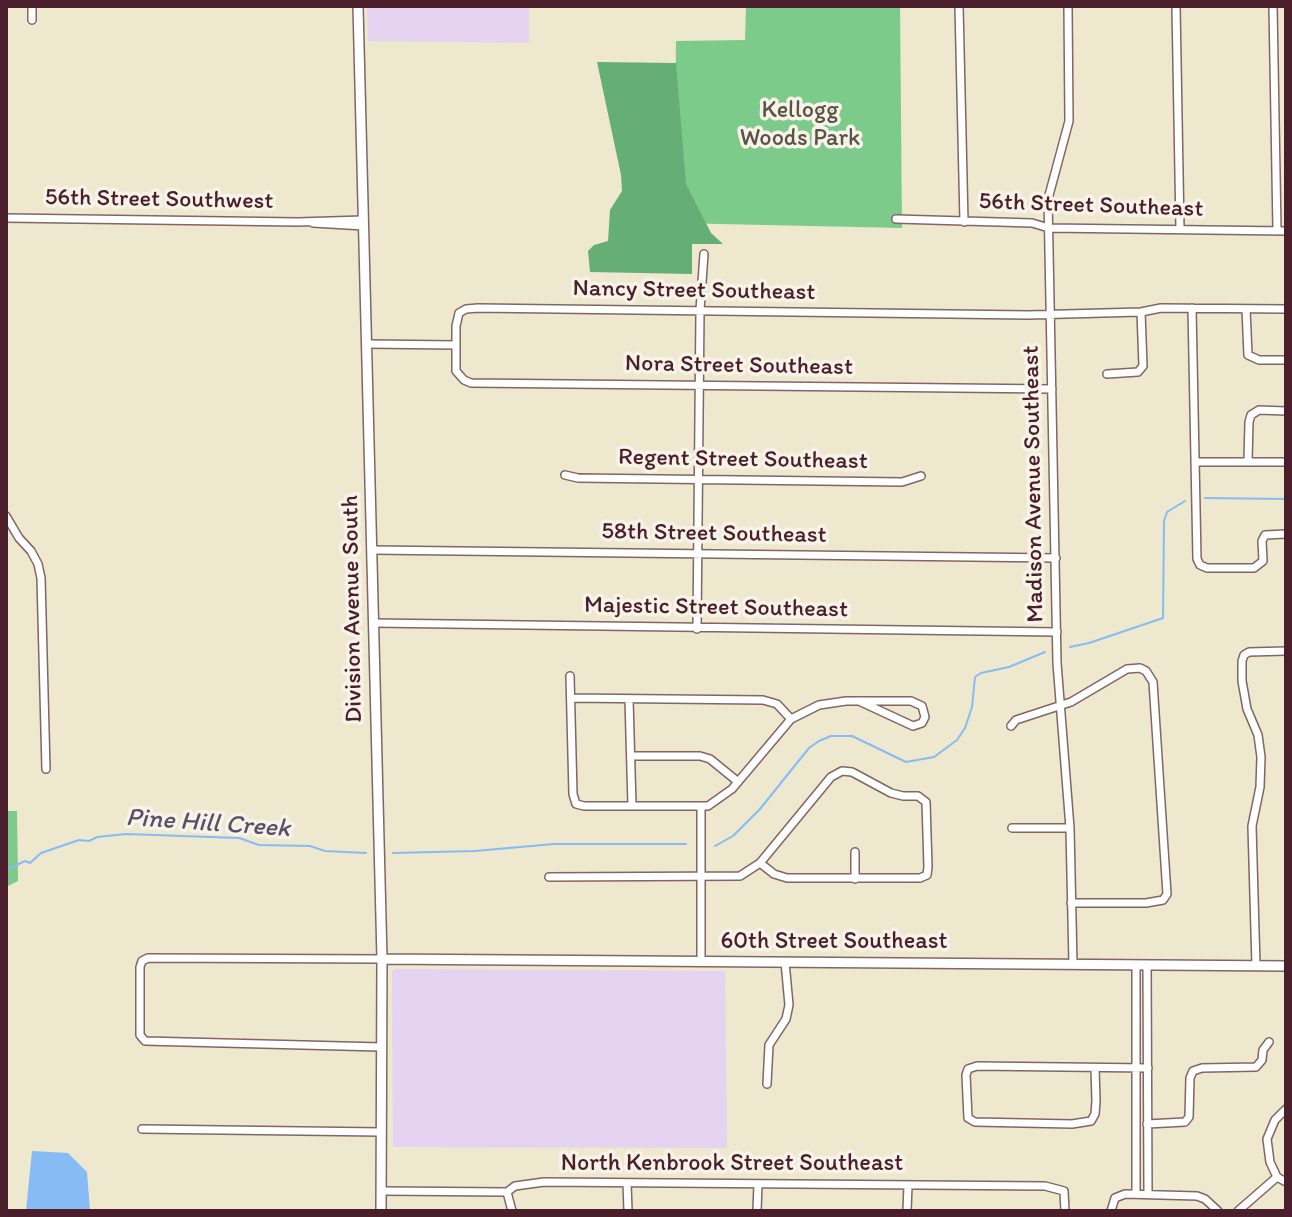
<!DOCTYPE html>
<html>
<head>
<meta charset="utf-8">
<style>
  body { margin:0 }
  #map { position:relative; width:1292px; height:1217px; overflow:hidden; background:#ede8ce; font-family:Itim,sans-serif }
  canvas { display:block }
  .frame { position:absolute; inset:0; border:8px solid #4a1f2b; pointer-events:none }
</style>
</head>
<body>
<div id="map">
<canvas width="1292" height="1217"></canvas>
<div class="frame"></div>
</div>
<script>
const ctx = document.querySelector('canvas').getContext('2d');
ctx.lineJoin = 'round';
function fill(path, color) { ctx.fillStyle = color; ctx.fill(path, 'evenodd'); }
const toPath = rows => new Path2D(rows.map(r => 'M' + r).join(''));
function stroke(path, color, width, dash) { ctx.strokeStyle = color; ctx.lineWidth = width; ctx.lineCap = dash ? 'butt' : 'round'; ctx.setLineDash(dash || []); ctx.stroke(path); }
function write(font, color, halo, rows, align = 'center') {
  ctx.font = font + ' Itim,sans-serif'; ctx.lineWidth = 7; ctx.setLineDash([]); ctx.textBaseline = 'middle'; ctx.strokeStyle = halo; ctx.fillStyle = color; for (const [text, x, y, turn = 0] of rows) {
    ctx.save(); ctx.translate(x, y); ctx.rotate((+turn || 0) * Math.PI / 180); ctx.textAlign = isNaN(turn) ? turn : align; if (halo) ctx.strokeText(text, 0, 0); ctx.fillText(text, 0, 0); ctx.restore();
  }
}
const built = toPath([
  [367,6,529,6,529,43,368,41],
  [396,969,725,971,727,1148,393,1147,392,971]
]);
const green = toPath([
  [746,6,900,6,902,228,674,223,676,41,745,40],
  [6,811,17,811,18,881,6,887]
]);
const forest = toPath([
  [597,62,676,63,686,184,711,233,723,244,692,244,692,274,590,272,588,251,594,245,608,241,610,210,622,191,621,175]
]);
const water = toPath([
  [32,1151,68,1153,87,1172,90,1211,26,1211]
]);
const stream = toPath([
  [1205,498,1286,499],
  [1070,647,1089,643,1163,618,1164,521,1167,512,1185,501],
  [715,846,733,836,760,809,809,748,819,741,831,736,852,736,906,762,934,757,957,740,965,728,972,707,975,677,981,673,1009,667,1045,652],
  [393,853,475,851,554,844,686,844],
  [6,870,25,861,30,863,41,853,79,840,89,841,97,837,126,834,239,838,259,845,310,846,325,851,366,853]
]);
const minor = toPath([
  [32,6,32,20],
  [959,6,964,222],
  [1068,6,1069,121,1048,199,1057,663,1070,828,1073,964],
  [1176,6,1180,229],
  [1273,6,1277,230],
  [6,218,298,222,363,220],
  [896,219,1032,223,1049,228,1286,231],
  [313,223,364,226],
  [1192,308,1197,559,1200,565,1207,568,1254,568,1263,561,1262,541,1265,535,1286,534],
  [1246,309,1248,355,1259,360,1286,360],
  [367,344,456,345],
  [1107,374,1138,372,1143,366,1141,312],
  [1052,389,471,383,464,380,456,371,456,326,459,313,466,309,478,308,1028,315,1141,312,1161,308,1286,309],
  [1248,461,1249,422,1251,415,1259,410,1286,411],
  [1195,462,1286,462],
  [565,475,578,478,902,482,921,476],
  [6,516,19,538,31,551,38,564,41,578,46,769],
  [372,550,1056,558],
  [373,623,1057,632],
  [697,629,700,310,704,254],
  [570,676,573,794,576,804,584,806,708,806,732,789,791,719,819,705,846,701,911,701,922,706,925,717,922,723,913,726,859,701],
  [571,698,763,700,777,704,791,719],
  [629,699,632,806],
  [1011,726,1016,720,1071,702,1127,669,1140,668,1146,671,1153,682,1167,894,1163,900,1146,903,1071,903],
  [631,756,700,756,710,759,737,781],
  [701,808,701,961],
  [1012,828,1070,828],
  [855,852,855,879],
  [549,877,740,876,760,863,831,777,842,771,852,772,891,793,903,796,918,796,926,802,928,867,927,875,920,878,787,878,774,874,760,863],
  [1136,965,1136,1194],
  [1147,965,1148,1194],
  [1256,966,1252,826,1260,787,1261,757,1258,735,1247,709,1242,681,1242,661,1244,655,1249,652,1286,651],
  [381,1047,145,1041,140,1035,140,967,142,961,148,958,382,959],
  [1095,1068,1096,1101,1095,1114,1091,1121,1072,1124,975,1122,968,1118,966,1075,968,1069,977,1066,1148,1068],
  [767,1084,769,1045,786,1019,789,1005,785,962],
  [1286,1109,1275,1120,1267,1139,1270,1162,1277,1177,1286,1182],
  [1147,1124,1185,1122,1189,1117,1190,1078,1193,1071,1202,1068,1256,1067,1262,1060,1263,1050,1269,1042],
  [142,1129,381,1132],
  [627,1183,628,1211],
  [381,1191,507,1192,515,1186,544,1182,1045,1186,1064,1191,1065,1211],
  [507,1192,512,1211],
  [757,1211,758,1184],
  [907,1211,908,1185],
  [1111,1211,1115,1198,1125,1194,1197,1196,1205,1199,1218,1211],
  [1238,1211,1277,1177]
]);
const major = toPath([
  [358,6,382,959,381,1211],
  [382,959,1286,966]
]);
const parkNames = [
  ["Kellogg",800,111],
  ["Woods Park",800,139]
];
const streetNames = [
  ["56th Street Southwest",159,200,1],
  ["56th Street Southeast",1091,206,2],
  ["Nancy Street Southeast",694,291,1],
  ["Nora Street Southeast",739,366,1],
  ["Regent Street Southeast",743,460,1],
  ["Madison Avenue Southeast",1034,484,-91],
  ["58th Street Southeast",714,534,1],
  ["Majestic Street Southeast",716,608,1],
  ["Division Avenue South",353,609,-91],
  ["60th Street Southeast",834,942],
  ["North Kenbrook Street Southeast",732,1164]
];
const waterNames = [
  ["Pine Hill Creek",208,824,4]
];
fill(built, '#e4d3f1');
fill(green, '#7ccb8b');
fill(forest, '#65af77');
fill(water, '#87bbf5');
stroke(stream, '#87bbf5', 2);
stroke(minor, '#836564', 10);
stroke(major, '#836564', 12);
stroke(minor, '#fff', 7);
stroke(major, '#fff', 9);
write('24px', '#595348', '#f7f3e8', parkNames);
write('24px', '#4a1f2b', '#f7f3e8', streetNames);
write('italic 26px', '#5c4e68', '#f7f3e8', waterNames);
</script>
</body>
</html>
